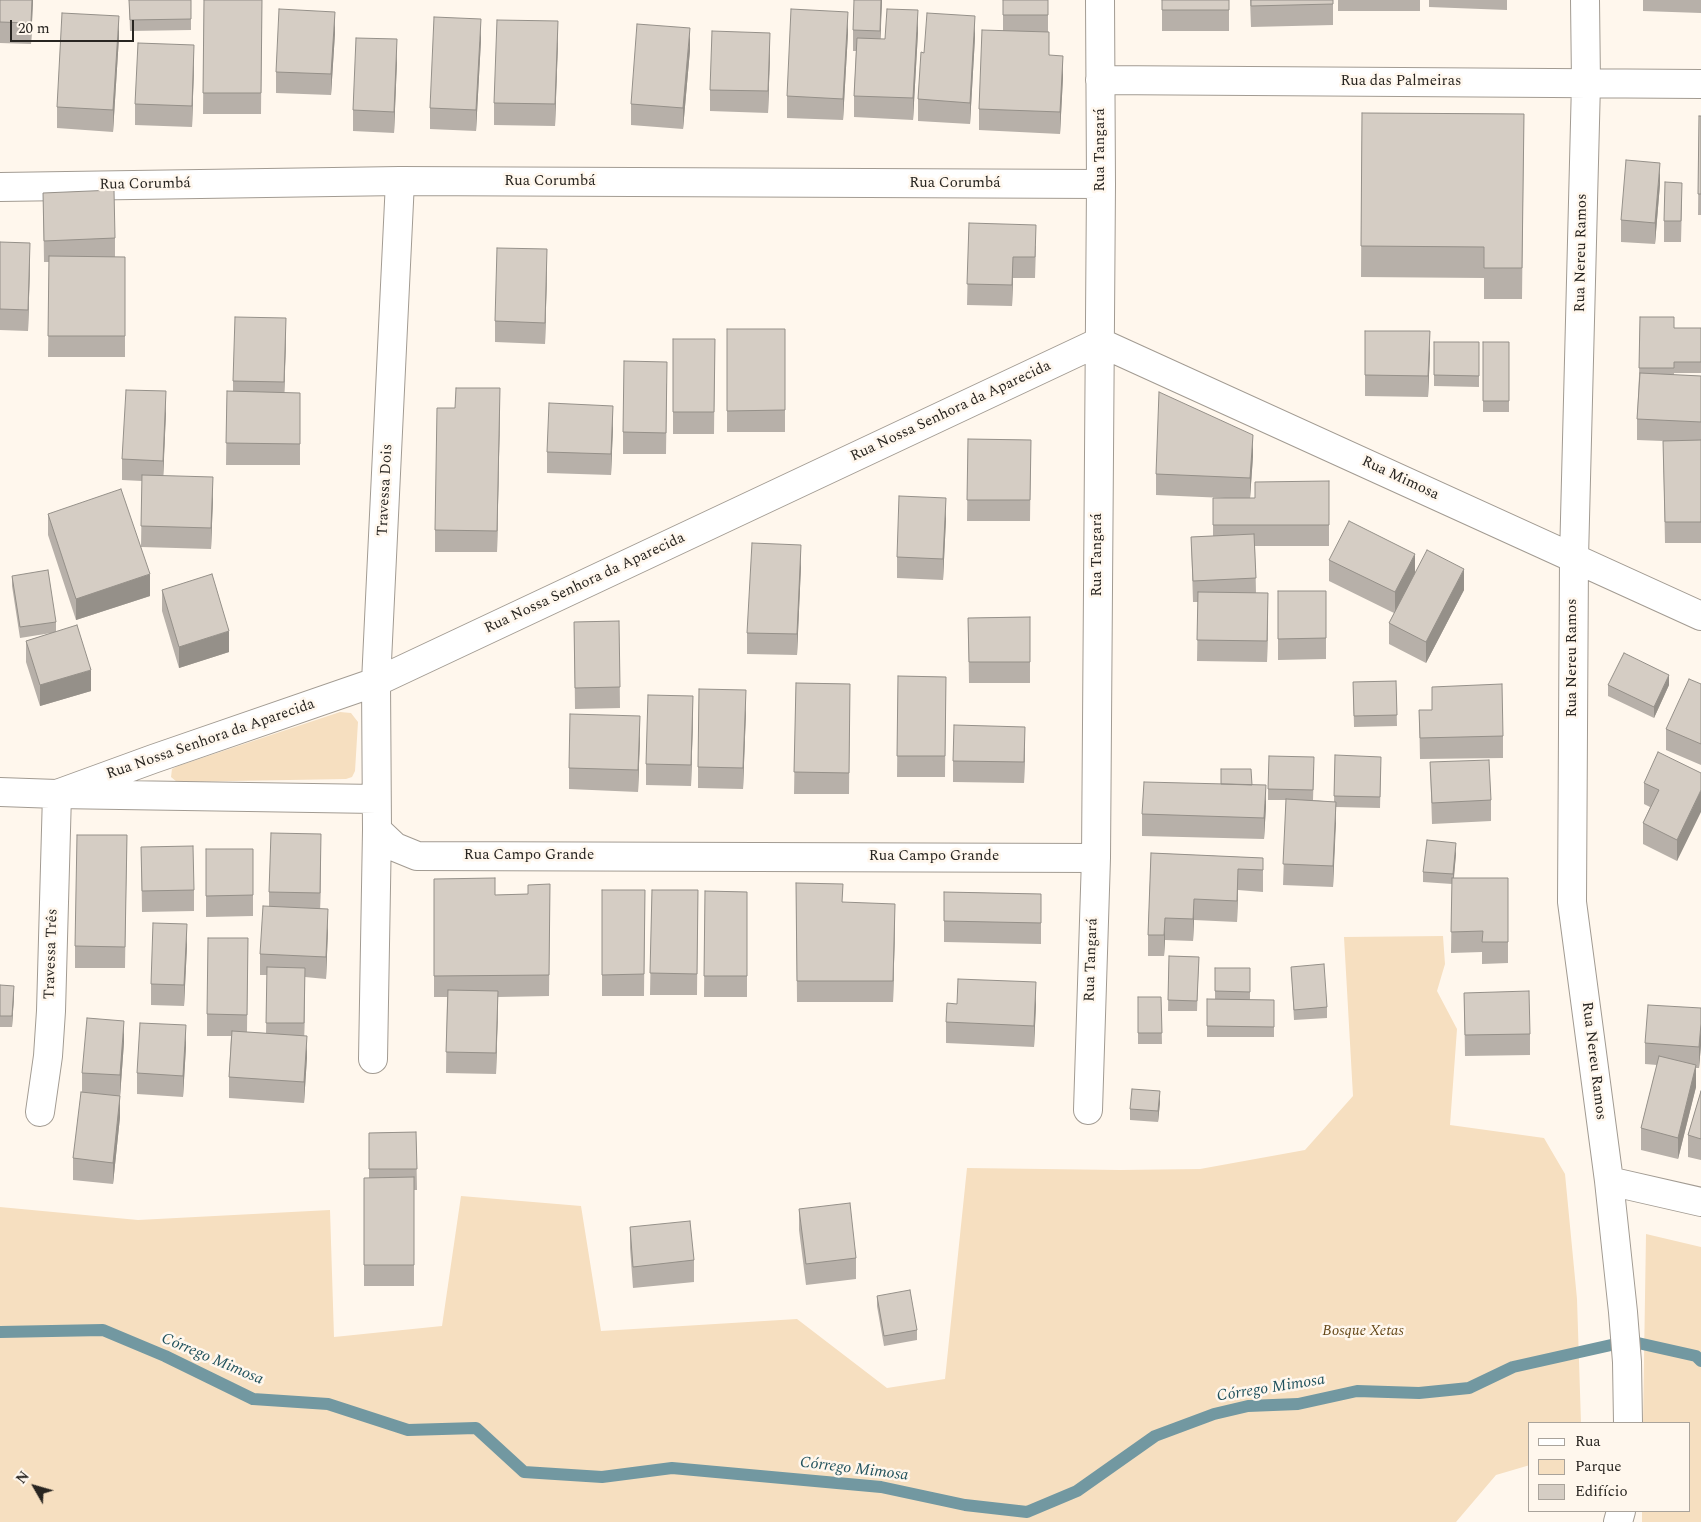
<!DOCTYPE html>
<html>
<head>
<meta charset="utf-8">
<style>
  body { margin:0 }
  #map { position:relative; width:1701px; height:1522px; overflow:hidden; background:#fff7ed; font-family:Spectral,serif }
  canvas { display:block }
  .legend { position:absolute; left:1528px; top:1422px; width:162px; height:90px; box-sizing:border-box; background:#fff7ed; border:1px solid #a9a39b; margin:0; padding:6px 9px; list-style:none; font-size:15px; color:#282521 }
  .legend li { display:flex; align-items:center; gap:10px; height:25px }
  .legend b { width:25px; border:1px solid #a9a39b }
  .north { position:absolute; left:10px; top:1462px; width:50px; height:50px; -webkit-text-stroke:4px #fff7ed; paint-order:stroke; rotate:308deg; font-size:14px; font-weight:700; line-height:20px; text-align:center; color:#282521 }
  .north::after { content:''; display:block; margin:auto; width:18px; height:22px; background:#282521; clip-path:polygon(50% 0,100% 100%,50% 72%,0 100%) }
  .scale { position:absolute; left:10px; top:20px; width:124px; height:22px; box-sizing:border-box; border:2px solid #282521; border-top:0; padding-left:6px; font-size:15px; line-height:18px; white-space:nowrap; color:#282521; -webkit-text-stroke:4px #fff7ed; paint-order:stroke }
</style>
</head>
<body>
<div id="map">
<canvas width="1701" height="1522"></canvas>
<ul class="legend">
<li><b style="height:6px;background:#fff"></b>Rua</li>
<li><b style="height:14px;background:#f6dfc0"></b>Parque</li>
<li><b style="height:14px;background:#d5cdc4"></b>Edifício</li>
</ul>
<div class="north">N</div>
<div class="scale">20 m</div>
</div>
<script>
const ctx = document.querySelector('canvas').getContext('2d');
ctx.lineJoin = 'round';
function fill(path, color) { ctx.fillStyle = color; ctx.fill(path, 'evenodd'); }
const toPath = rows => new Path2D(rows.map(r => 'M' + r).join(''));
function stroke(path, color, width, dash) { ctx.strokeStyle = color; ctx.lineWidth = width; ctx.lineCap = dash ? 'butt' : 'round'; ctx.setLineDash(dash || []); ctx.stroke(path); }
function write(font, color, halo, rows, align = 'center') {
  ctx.font = font + ' Spectral,serif'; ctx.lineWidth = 5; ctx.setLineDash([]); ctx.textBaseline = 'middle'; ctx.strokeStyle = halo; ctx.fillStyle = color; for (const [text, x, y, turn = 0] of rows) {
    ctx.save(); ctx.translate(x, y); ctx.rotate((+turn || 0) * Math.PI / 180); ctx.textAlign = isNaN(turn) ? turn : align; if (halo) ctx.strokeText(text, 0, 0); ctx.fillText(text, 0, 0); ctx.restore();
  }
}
const green = toPath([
  [340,712,351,713,358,722,355,771,352,777,346,779,177,782,171,777,172,769,178,766],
  [1443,936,1445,964,1437,991,1457,1029,1450,1125,1544,1138,1565,1174,1577,1299,1581,1423,1530,1423,1530,1465,1496,1475,1456,1522,0,1522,0,1207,138,1220,330,1210,334,1337,442,1326,461,1196,581,1206,601,1331,797,1319,887,1388,945,1379,967,1168,1120,1170,1200,1169,1305,1150,1353,1096,1344,937],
  [1646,1234,1701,1247,1701,1522,1642,1522,1642,1511,1690,1511,1690,1423,1643,1423]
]);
const stream = toPath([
  [0,1332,103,1330,165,1356,253,1399,328,1404,408,1430,476,1428,524,1472,602,1477,672,1468,881,1487,965,1505,1027,1512,1077,1491,1155,1436,1214,1414,1248,1406,1298,1404,1357,1391,1419,1393,1469,1388,1513,1367,1629,1341,1696,1356,1701,1361]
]);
const minor = toPath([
  [1585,0,1586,83,1574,558,1572,902,1609,1181,1623,1312,1627,1362,1628,1423],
  [1100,80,1701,84],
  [400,181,376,682,377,830,395,847,417,856,1096,858],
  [0,187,400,181,1101,184],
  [0,792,57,794,376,799],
  [57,794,153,759,376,682,1099,342,1701,616],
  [373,1059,377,830],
  [1088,1110,1096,858,1101,184,1100,0],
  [40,1112,48,1056,51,1011,57,794],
  [1609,1181,1701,1202],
  [1618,1522,1621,1511]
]);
const wall = toPath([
  [0,0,33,0,31,44,0,43],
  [129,0,191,0,191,30,130,31],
  [204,0,262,0,261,114,203,114],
  [882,0,880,39,885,39,918,32,913,120,854,117,854,96,856,51,853,51,853,30],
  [1003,0,1048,0,1048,32,1049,55,1063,77,1060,134,979,130,979,109,1003,31],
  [1162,0,1229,0,1229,31,1162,31],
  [1250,0,1333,0,1333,25,1251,27],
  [1338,0,1420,0,1420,11,1338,11],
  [1429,0,1507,0,1507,10,1429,7],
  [1643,0,1701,0,1701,13,1643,11],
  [335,33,331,95,276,93,276,72],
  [848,33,843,120,787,118,787,96],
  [119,37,113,132,57,128,57,107],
  [975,37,970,124,918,121,918,99,924,53],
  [481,40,476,131,430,129,430,108],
  [558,42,555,126,494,125,494,103],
  [690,50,683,129,631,125,631,104],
  [770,54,768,113,710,111,710,90],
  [397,61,394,133,353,131,353,110],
  [194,66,192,127,135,125,135,104],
  [1362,113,1524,114,1522,299,1484,299,1484,278,1361,277],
  [1699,116,1701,116,1701,215,1698,215],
  [1660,184,1655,244,1621,242,1621,220],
  [43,193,115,238,115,257,125,257,125,357,48,357,49,262,44,262],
  [1682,204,1681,242,1664,242,1664,221],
  [969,223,1036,246,1035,278,1013,278,1012,306,967,305],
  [0,242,30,264,28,331,0,330],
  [547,271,545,344,495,342,495,321],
  [1640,317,1674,328,1701,328,1701,373,1674,373,1674,375,1701,376,1701,543,1665,543,1663,441,1637,440,1637,419,1639,376],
  [727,329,785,329,785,432,727,432],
  [1365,331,1430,352,1428,397,1365,396],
  [286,339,284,392,300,414,300,465,226,465,227,391,233,391,233,381],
  [673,339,715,339,714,434,673,434],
  [1434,342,1479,342,1479,387,1434,386],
  [1483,342,1509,342,1509,412,1483,412],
  [667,383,666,454,623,454,623,432],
  [500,409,497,552,435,552,435,530],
  [166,412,163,476,213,498,211,549,141,547,150,596,76,620,48,535,48,514,141,547,142,481,122,480,122,459],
  [613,427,611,475,547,473,547,452],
  [968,439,1031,440,1030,521,967,521],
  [1253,456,1250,498,1255,498,1329,481,1329,546,1255,546,1256,593,1268,615,1267,662,1197,661,1198,602,1193,602,1191,537,1213,536,1213,498,1225,498,1156,495,1156,474],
  [946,519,943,580,897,578,897,557],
  [1329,560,1415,573,1464,590,1426,663,1389,644,1389,623,1394,613,1329,581],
  [801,566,797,655,747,654,747,633],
  [12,576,56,622,56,632,91,691,40,706,26,662,26,641,51,633,20,638,12,586],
  [162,590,229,652,179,668,162,611],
  [1278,591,1326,591,1326,659,1278,660],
  [1030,617,1030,683,969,683,968,618],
  [619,621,620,708,575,709,574,622],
  [898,676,946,677,945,777,897,777],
  [1396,681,1397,726,1354,727,1353,682],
  [796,683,850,684,849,794,794,794],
  [1701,684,1701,765,1666,750,1666,729],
  [1608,685,1669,685,1654,718,1608,696],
  [1432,687,1503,736,1503,758,1420,759,1419,710,1432,710],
  [746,711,743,789,698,788,698,767],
  [693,717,691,786,646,785,646,764],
  [640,737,638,792,569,789,569,768],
  [1025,748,1024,783,953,782,953,761],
  [1335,755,1381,767,1380,808,1336,807,1333,887,1283,885,1286,800,1268,800,1268,789,1314,767,1313,800,1334,802],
  [1430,762,1491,800,1491,821,1432,824],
  [1701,773,1677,861,1643,844,1643,823,1650,807,1644,804,1644,783],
  [1252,785,1266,806,1264,839,1142,836,1142,814],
  [127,835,125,968,75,968,75,946],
  [141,847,194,890,194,911,142,912],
  [206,849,253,849,253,916,206,917],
  [1151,853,1263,858,1263,892,1238,890,1237,922,1194,920,1193,941,1165,940,1164,956,1148,956,1148,935],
  [1456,854,1454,878,1508,878,1508,963,1482,964,1482,952,1451,953,1452,884,1423,882,1423,872],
  [321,855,320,909,328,930,326,979,305,977,304,1035,307,1057,304,1103,229,1098,229,1077,231,1036,207,1036,207,1014,248,938,247,1032,266,1033,267,975,260,975,260,954,269,906,269,892],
  [434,879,495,895,528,894,550,884,549,996,498,997,496,1074,446,1073,447,997,434,997],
  [796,883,843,902,895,925,893,1002,797,1002],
  [602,890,645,890,644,996,602,996],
  [652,890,698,890,697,995,650,995],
  [705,891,747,892,747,997,704,997],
  [944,892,1041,894,1041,944,944,942],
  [187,946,184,1006,151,1005,151,984],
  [1169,956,1199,957,1197,1011,1168,1011],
  [1291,967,1327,1007,1327,1018,1294,1020],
  [1215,968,1250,968,1250,1000,1274,1000,1274,1037,1207,1037,1207,999,1215,999],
  [0,985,14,996,12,1027,0,1027],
  [1464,993,1530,1034,1530,1055,1465,1056],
  [1138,997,1161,997,1162,1044,1138,1044],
  [957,1004,1036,1004,1034,1047,946,1043,946,1022],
  [1701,1008,1701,1045,1699,1068,1696,1068,1696,1087,1678,1159,1641,1150,1641,1128,1657,1065,1645,1064,1645,1043],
  [124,1042,120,1097,120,1117,113,1184,73,1180,73,1158,82,1092,82,1073],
  [186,1046,183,1097,137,1094,137,1073],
  [1701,1091,1701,1160,1688,1157,1688,1135],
  [1160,1102,1158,1122,1130,1120,1130,1109],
  [416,1132,417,1190,414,1190,414,1286,364,1286,364,1178,369,1178,369,1133],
  [799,1209,856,1258,856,1279,806,1285,799,1230],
  [630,1227,694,1260,694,1282,633,1288,630,1248],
  [877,1296,917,1330,917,1340,884,1346,877,1306]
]);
const shadedWall = toPath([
  [32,0,33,0,31,44,31,23],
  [881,0,882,0,880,52,880,31],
  [918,10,918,32,913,120,913,98],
  [335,12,335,33,331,95,331,74],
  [848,12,848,33,843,120,843,99],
  [119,16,119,37,113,132,113,110],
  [975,16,975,37,970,124,970,103],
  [481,19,481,40,476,131,476,110],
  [558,21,558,42,555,126,555,104],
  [690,28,690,50,683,129,683,108],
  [770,33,770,54,768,113,768,91],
  [397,39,397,61,394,133,394,112],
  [194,45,194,66,192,127,192,106],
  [1063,56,1063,77,1060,134,1060,112],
  [1660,163,1660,184,1655,244,1655,223],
  [30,243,30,264,28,331,28,310],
  [547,249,547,271,545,344,545,323],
  [1013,257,1013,278,1012,306,1012,285],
  [286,318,286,339,284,404,284,382],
  [1430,331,1430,352,1428,397,1428,376],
  [500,388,500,409,497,552,497,531],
  [166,391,166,412,163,482,163,461],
  [613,406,613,427,611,475,611,454],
  [1253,435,1253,456,1250,499,1250,478],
  [213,477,213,498,211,549,211,528],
  [946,498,946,519,943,580,943,559],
  [801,545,801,566,797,655,797,634],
  [1415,554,1415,575,1395,614,1395,592],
  [1464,569,1464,590,1426,663,1426,642],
  [150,574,150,596,76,620,76,599],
  [1268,593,1268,615,1267,662,1267,641],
  [229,631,229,652,179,668,179,647],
  [91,670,91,691,40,706,40,685],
  [1669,675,1669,685,1654,718,1654,707],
  [746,690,746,711,743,789,743,768],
  [693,696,693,717,691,786,691,765],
  [640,716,640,737,638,792,638,770],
  [1025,727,1025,748,1024,783,1024,762],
  [1266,785,1266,806,1264,839,1264,818],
  [1701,790,1701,812,1677,861,1677,840],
  [1336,802,1336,823,1333,887,1333,866],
  [321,834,321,855,320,914,320,893],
  [1456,843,1456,854,1453,885,1453,874],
  [1238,869,1238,890,1237,922,1237,901],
  [1194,899,1194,920,1193,941,1193,919],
  [895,904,895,925,893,1002,893,981],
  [328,909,328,930,326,979,326,957],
  [1165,918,1165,940,1164,956,1164,935],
  [187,924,187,946,184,1006,184,985],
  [305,968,305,989,304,1045,304,1023],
  [1036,982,1036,1004,1034,1047,1034,1026],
  [14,986,14,996,12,1027,12,1016],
  [498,991,498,1012,496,1074,496,1053],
  [124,1021,124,1042,120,1097,120,1075],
  [1701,1024,1701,1045,1699,1068,1699,1047],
  [186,1025,186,1046,183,1097,183,1076],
  [307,1036,307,1057,304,1103,304,1082],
  [1696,1065,1696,1087,1678,1159,1678,1138],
  [1160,1091,1160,1102,1158,1122,1158,1111],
  [120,1096,120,1117,113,1184,113,1163]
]);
const building = toPath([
  [0,0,32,0,31,23,0,22,0,0],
  [129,0,191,0,191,19,130,20,129,0],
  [204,0,262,0,261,93,203,93,204,0],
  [854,0,881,0,880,31,853,30,854,0],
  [1003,0,1048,0,1048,15,1003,15,1003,0],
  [1162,0,1229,0,1229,10,1162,10,1162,0],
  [1251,0,1333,0,1333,4,1251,6,1251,0],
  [279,9,335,12,331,74,276,72,279,9],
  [791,9,848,12,843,99,787,96,791,9],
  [887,9,918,10,913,98,854,96,857,38,885,39,887,9],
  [62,13,119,16,113,110,57,107,62,13],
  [927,13,975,16,970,103,918,99,921,52,924,53,927,13],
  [434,17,481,19,476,110,430,108,434,17],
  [497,20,558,21,555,104,494,103,497,20],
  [637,24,690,28,683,108,631,104,637,24],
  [982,30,1049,32,1049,55,1063,56,1060,112,979,109,982,30],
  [712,31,770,33,768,91,710,90,712,31],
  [356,38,397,39,394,112,353,110,356,38],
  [138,43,194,45,192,106,135,104,138,43],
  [1362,113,1524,114,1522,268,1484,268,1484,247,1361,246,1362,113],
  [1699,116,1701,116,1701,194,1698,194,1699,116],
  [1626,160,1660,163,1655,223,1621,220,1626,160],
  [1665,182,1682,183,1681,221,1664,221,1665,182],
  [114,190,115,238,44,241,43,193,114,190],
  [969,223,1036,225,1035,257,1013,257,1012,285,967,284,969,223],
  [0,242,30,243,28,310,0,309,0,242],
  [497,248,547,249,545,323,495,321,497,248],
  [49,256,125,257,125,336,48,336,49,256],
  [235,317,286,318,284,382,233,381,235,317],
  [1640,317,1674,317,1674,328,1701,328,1701,362,1674,362,1674,368,1639,368,1640,317],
  [727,329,785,329,785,410,727,411,727,329],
  [1365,331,1430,331,1428,376,1365,375,1365,331],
  [673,339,715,339,714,412,673,412,673,339],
  [1434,342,1479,342,1479,376,1434,375,1434,342],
  [1483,342,1509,342,1509,401,1483,401,1483,342],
  [624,361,667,362,666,433,623,432,624,361],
  [1640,373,1701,376,1701,422,1637,419,1640,373],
  [456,388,500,388,497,531,435,530,437,408,455,408,456,388],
  [126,390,166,391,163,461,122,459,126,390],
  [227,391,300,393,300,444,226,443,227,391],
  [1159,392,1253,435,1250,478,1156,474,1159,392],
  [549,403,613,406,611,454,547,452,549,403],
  [968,439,1031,440,1030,500,967,500,968,439],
  [1701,440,1701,522,1665,522,1663,441,1701,440],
  [142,475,213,477,211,528,141,526,142,475],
  [1329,481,1329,525,1213,525,1213,498,1255,498,1255,482,1329,481],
  [121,489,150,574,76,599,48,514,121,489],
  [899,496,946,498,943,559,897,557,899,496],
  [1349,521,1415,554,1395,592,1329,560,1349,521],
  [1254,534,1256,578,1193,581,1191,537,1254,534],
  [752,543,801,545,797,634,747,633,752,543],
  [1427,550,1464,569,1426,642,1389,623,1427,550],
  [48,570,56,622,20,627,12,576,48,570],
  [212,574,229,631,179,647,162,590,212,574],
  [1278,591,1326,591,1326,638,1278,639,1278,591],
  [1198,592,1268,593,1267,641,1197,640,1198,592],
  [1030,617,1030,662,969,662,968,618,1030,617],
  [619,621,620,687,575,688,574,622,619,621],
  [77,625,91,670,40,685,26,641,77,625],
  [1624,653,1669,675,1654,707,1608,685,1624,653],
  [898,676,946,677,945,756,897,756,898,676],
  [1689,679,1701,684,1701,744,1666,729,1689,679],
  [1396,681,1397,715,1354,716,1353,682,1396,681],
  [796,683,850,684,849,773,794,772,796,683],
  [1502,684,1503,736,1420,738,1419,710,1432,710,1432,687,1502,684],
  [699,689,746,690,743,768,698,767,699,689],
  [648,695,693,696,691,765,646,764,648,695],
  [570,714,640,716,638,770,569,768,570,714],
  [954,725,1025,727,1024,762,953,761,954,725],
  [1658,752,1701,773,1701,790,1677,840,1643,823,1659,790,1644,783,1658,752],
  [1335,755,1381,757,1380,797,1334,796,1335,755],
  [1269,756,1314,757,1313,790,1268,789,1269,756],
  [1489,760,1491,800,1432,803,1430,762,1489,760],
  [1221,769,1251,769,1252,785,1221,784,1221,769],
  [1144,782,1266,785,1264,818,1142,814,1144,782],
  [1286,799,1336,802,1333,866,1283,864,1286,799],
  [271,833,321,834,320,893,269,892,271,833],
  [77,835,127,835,125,947,75,946,77,835],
  [1427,840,1456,843,1453,874,1423,872,1427,840],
  [193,846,194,890,142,891,141,847,193,846],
  [206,849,253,849,253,895,206,896,206,849],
  [1151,853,1263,858,1263,870,1238,869,1237,901,1194,899,1193,919,1165,918,1164,935,1148,935,1151,853],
  [495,878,495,895,528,894,528,885,550,884,549,975,434,976,434,879,495,878],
  [1452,878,1508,878,1508,942,1482,942,1483,931,1451,932,1452,878],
  [796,883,843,884,842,902,895,904,893,981,797,981,796,883],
  [602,890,645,890,644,974,602,975,602,890],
  [652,890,698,890,697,974,650,973,652,890],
  [705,891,747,892,747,976,704,976,705,891],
  [944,892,1041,894,1041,923,944,921,944,892],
  [263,906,328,909,326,957,260,954,263,906],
  [153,923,187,924,184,985,151,984,153,923],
  [208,938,248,938,247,1015,207,1014,208,938],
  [1169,956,1199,957,1197,1001,1168,1000,1169,956],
  [1324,964,1327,1007,1294,1010,1291,967,1324,964],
  [267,967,305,968,304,1023,266,1023,267,967],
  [1215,968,1250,968,1250,992,1215,991,1215,968],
  [958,979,1036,982,1034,1026,946,1022,947,1003,957,1004,958,979],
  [0,985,14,986,12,1016,0,1016,0,985],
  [448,990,498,991,496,1053,446,1052,448,990],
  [1529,991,1530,1034,1465,1035,1464,993,1529,991],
  [1138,997,1161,997,1162,1033,1138,1033,1138,997],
  [1207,999,1274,1000,1274,1027,1207,1026,1207,999],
  [1648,1005,1701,1008,1701,1024,1699,1047,1645,1043,1648,1005],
  [87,1018,124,1021,120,1075,82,1073,87,1018],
  [140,1023,186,1025,183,1076,137,1073,140,1023],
  [232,1031,307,1036,304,1082,229,1077,232,1031],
  [1659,1056,1696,1065,1678,1138,1641,1128,1659,1056],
  [1132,1089,1160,1091,1158,1111,1130,1109,1132,1089],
  [1701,1091,1701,1139,1688,1135,1701,1091],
  [81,1092,120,1096,113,1163,73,1158,81,1092],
  [416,1132,417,1169,369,1169,369,1133,416,1132],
  [414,1177,414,1265,364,1265,364,1178,414,1177],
  [850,1203,856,1258,806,1264,799,1209,850,1203],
  [690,1221,694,1260,633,1267,630,1227,690,1221],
  [910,1290,917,1330,884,1336,877,1296,910,1290]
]);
const streetNames = [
  ["Rua das Palmeiras",1401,82],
  ["Rua Tangará",1101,150,-90],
  ["Rua Corumbá",550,182],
  ["Rua Corumbá",955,184],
  ["Rua Corumbá",145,185,-1],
  ["Rua Nereu Ramos",1582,253,-89],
  ["Rua Nossa Senhora da Aparecida",951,412,-25],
  ["Rua Mimosa",1400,479,25],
  ["Travessa Dois",386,490,-87],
  ["Rua Tangará",1098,555,-90],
  ["Rua Nossa Senhora da Aparecida",585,584,-25],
  ["Rua Nereu Ramos",1573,658,-90],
  ["Rua Nossa Senhora da Aparecida",211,740,-19],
  ["Rua Campo Grande",529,856],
  ["Rua Campo Grande",934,857],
  ["Travessa Três",52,954,-88],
  ["Rua Tangará",1092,960,-88],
  ["Rua Nereu Ramos",1593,1061,83]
];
const parkNames = [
  ["Bosque Xetas",1363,1332]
];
const waterNames = [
  ["Córrego Mimosa",212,1360,23],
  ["Córrego Mimosa",1271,1389,-9],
  ["Córrego Mimosa",854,1470,7]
];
fill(green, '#f6dfc0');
stroke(stream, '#7298a1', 12);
stroke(minor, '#a29b92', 30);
stroke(minor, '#fff', 28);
fill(wall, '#b7b0a9');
fill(shadedWall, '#959089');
fill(building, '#d5cdc4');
stroke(building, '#959089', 1);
write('15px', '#282521', '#fff7ed', streetNames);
write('italic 15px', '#654819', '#fff7ed', parkNames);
write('italic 16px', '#21525d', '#fff7ed', waterNames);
</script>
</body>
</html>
